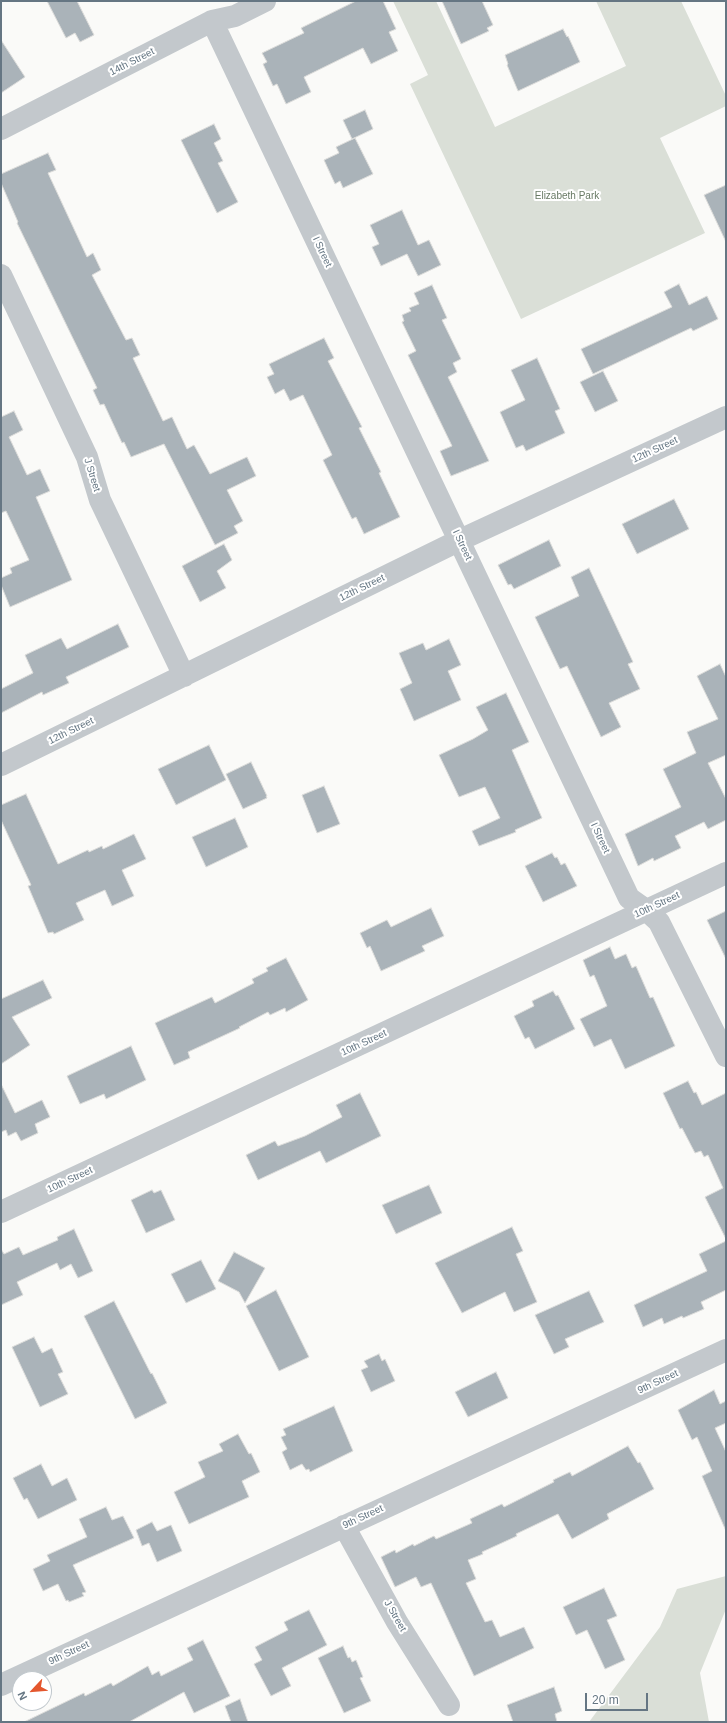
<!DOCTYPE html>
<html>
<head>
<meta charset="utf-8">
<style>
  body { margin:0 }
  #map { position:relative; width:727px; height:1723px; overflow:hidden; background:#fafaf8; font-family:Helvetica,sans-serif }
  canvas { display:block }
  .frame { position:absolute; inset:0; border:2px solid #657683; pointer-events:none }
  .north { position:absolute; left:12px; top:1671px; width:40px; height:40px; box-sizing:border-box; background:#fff; border:1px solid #c1c8cd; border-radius:50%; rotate:244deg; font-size:11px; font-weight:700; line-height:16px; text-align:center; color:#657683 }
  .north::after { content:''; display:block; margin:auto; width:14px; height:18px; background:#e4572e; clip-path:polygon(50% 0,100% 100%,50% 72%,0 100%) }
  .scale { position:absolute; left:585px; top:1693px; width:63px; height:18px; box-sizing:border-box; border:2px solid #657683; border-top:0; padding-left:5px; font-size:12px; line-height:14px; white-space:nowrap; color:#657683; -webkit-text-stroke:3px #fff; paint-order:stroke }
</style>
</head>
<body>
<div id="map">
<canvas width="727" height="1723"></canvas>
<div class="frame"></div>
<div class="north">N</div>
<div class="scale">20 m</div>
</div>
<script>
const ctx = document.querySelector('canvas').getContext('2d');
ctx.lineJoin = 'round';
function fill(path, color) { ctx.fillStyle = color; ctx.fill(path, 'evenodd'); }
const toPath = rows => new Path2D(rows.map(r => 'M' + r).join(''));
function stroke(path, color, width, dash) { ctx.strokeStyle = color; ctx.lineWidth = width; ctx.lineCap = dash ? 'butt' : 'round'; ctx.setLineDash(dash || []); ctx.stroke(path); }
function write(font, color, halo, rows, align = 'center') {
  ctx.font = font + ' Helvetica,sans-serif'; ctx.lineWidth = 4; ctx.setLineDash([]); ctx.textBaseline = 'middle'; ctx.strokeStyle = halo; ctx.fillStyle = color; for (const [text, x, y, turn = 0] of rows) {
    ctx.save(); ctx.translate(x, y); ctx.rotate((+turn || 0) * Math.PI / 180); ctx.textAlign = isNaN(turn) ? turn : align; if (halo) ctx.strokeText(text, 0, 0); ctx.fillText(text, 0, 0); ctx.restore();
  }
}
const green = toPath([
  [393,1,436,1,495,127,626,66,596,1,681,1,726,96,726,106,660,138,705,233,521,319,410,84,428,75],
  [726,1576,726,1609,700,1673,709,1722,589,1722,660,1627,677,1589]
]);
const building = toPath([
  [47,1,77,1,94,35,80,42,75,33,66,38,47,1],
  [356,1,383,1,396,29,389,32,398,51,371,64,363,48,304,77,311,92,286,104,277,84,273,86,263,64,267,62,262,53,304,33,301,28,356,1],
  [442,1,482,1,493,25,487,28,489,31,461,44,442,1],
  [563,29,567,37,568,36,580,62,518,91,507,65,508,64,505,55,563,29],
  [1,40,25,77,1,93,1,40],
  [365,110,373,129,352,139,343,120,365,110],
  [214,124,221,139,214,143,223,161,218,163,238,202,217,213,181,140,214,124],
  [355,138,373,174,343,188,340,181,335,184,324,160,339,153,336,147,355,138],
  [48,153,56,170,48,173,87,257,93,253,101,270,92,275,126,340,132,338,140,355,133,358,163,421,172,417,187,449,194,445,210,474,247,457,256,476,227,490,243,521,234,526,238,533,215,545,164,444,131,457,124,442,122,443,104,404,100,405,93,390,97,388,17,223,18,222,1,183,1,174,48,153],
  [726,185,726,242,704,195,726,185],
  [402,210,418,245,429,240,441,265,418,276,407,254,381,266,372,247,379,244,370,225,402,210],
  [679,284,689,305,707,296,718,319,693,331,691,328,593,374,581,349,672,307,664,292,679,284],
  [432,285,447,318,442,320,461,359,453,363,457,372,448,377,489,461,451,476,440,451,452,446,408,355,416,351,402,322,404,321,402,315,411,311,409,308,419,304,414,293,432,285],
  [324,338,334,358,328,361,362,427,359,428,381,472,379,473,400,517,364,534,356,517,352,519,323,460,332,455,303,395,290,401,284,389,275,394,267,377,274,374,269,364,324,338],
  [537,358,560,409,555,411,565,433,526,451,523,445,516,448,500,412,525,400,511,370,537,358],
  [603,371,618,401,595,412,580,382,603,371],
  [14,411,23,430,9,437,27,475,40,469,50,491,36,497,72,580,10,607,1,585,1,578,12,573,10,568,29,560,6,511,1,513,1,417,14,411],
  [674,499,689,529,637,554,622,524,674,499],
  [549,540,561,566,514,589,511,584,508,585,498,565,549,540],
  [224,544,232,560,217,571,226,588,200,602,182,566,224,544],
  [589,568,633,662,628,664,640,689,609,703,621,727,601,737,567,666,560,669,535,617,579,596,571,577,589,568],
  [118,624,129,647,66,677,69,683,43,695,42,692,1,713,1,689,33,673,25,655,61,638,67,649,118,624],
  [449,639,461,665,448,671,461,700,414,721,400,689,412,683,399,653,423,643,426,650,449,639],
  [720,664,726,677,726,755,708,763,726,799,726,820,708,829,704,822,675,836,681,848,654,861,653,858,638,866,625,834,681,807,663,769,696,753,687,732,718,719,697,676,720,664],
  [506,693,529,742,512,750,542,818,515,830,516,832,479,846,472,831,500,818,485,787,459,797,439,755,473,739,488,730,476,707,506,693],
  [209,745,226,780,176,805,158,769,209,745],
  [251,762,267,796,266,796,267,798,243,809,226,774,251,762],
  [324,786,340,824,317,833,302,795,324,786],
  [26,794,58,864,88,850,89,852,102,846,103,849,134,834,146,859,122,870,134,896,112,906,105,890,76,903,84,920,54,934,53,932,48,933,28,886,31,885,1,820,1,805,26,794],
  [235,818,248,847,206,867,192,837,235,818],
  [552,853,555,858,557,857,561,865,565,863,577,886,543,902,525,866,552,853],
  [431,908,444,936,422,946,425,951,381,971,370,946,367,948,360,933,387,920,391,927,431,908],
  [726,911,726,959,707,920,726,911],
  [610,947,615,959,626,954,632,968,636,966,650,998,653,997,675,1046,625,1069,611,1039,594,1047,580,1019,607,1006,594,975,590,977,583,960,610,947],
  [286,958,308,1000,286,1012,285,1008,270,1015,268,1012,239,1027,240,1028,188,1052,190,1058,174,1065,155,1023,212,997,215,1003,254,983,252,979,268,971,266,968,286,958],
  [43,980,52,998,12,1017,30,1045,1,1064,1,999,43,980],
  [553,991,556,996,558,995,575,1029,535,1049,529,1037,525,1039,514,1016,534,1006,532,1001,553,991],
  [131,1046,146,1080,106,1099,104,1094,80,1104,67,1076,131,1046],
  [688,1081,694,1093,696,1092,702,1105,726,1093,726,1239,705,1197,723,1188,708,1155,704,1157,701,1151,695,1153,682,1128,680,1129,663,1093,688,1081],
  [1,1084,15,1113,42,1100,50,1117,35,1124,38,1133,21,1141,16,1132,8,1136,6,1130,1,1132,1,1084],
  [360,1093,381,1136,326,1163,320,1151,258,1180,246,1155,275,1141,278,1146,305,1136,342,1117,336,1105,360,1093],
  [429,1185,442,1213,396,1234,382,1205,429,1185],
  [152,1190,154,1193,161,1190,175,1220,146,1233,131,1200,152,1190],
  [512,1227,523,1251,516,1254,537,1302,514,1312,505,1292,462,1313,435,1263,512,1227],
  [74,1229,93,1271,78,1278,71,1264,60,1270,57,1263,17,1282,23,1295,1,1305,1,1249,4,1254,19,1247,23,1255,58,1240,57,1237,74,1229],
  [726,1241,726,1290,701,1302,704,1309,683,1318,682,1316,664,1324,662,1318,643,1327,634,1305,707,1271,699,1254,726,1241],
  [234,1252,265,1268,245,1303,239,1292,218,1281,234,1252],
  [201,1260,216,1289,186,1303,171,1274,201,1260],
  [276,1290,309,1357,279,1371,246,1306,276,1290],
  [589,1291,604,1322,565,1339,569,1347,554,1354,535,1315,589,1291],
  [114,1301,151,1374,152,1373,167,1403,135,1419,84,1316,114,1301],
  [34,1337,42,1353,52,1348,63,1372,58,1374,68,1394,40,1407,12,1347,34,1337],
  [379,1354,382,1361,385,1359,395,1381,371,1392,361,1370,368,1367,364,1361,379,1354],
  [496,1372,508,1398,468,1417,455,1392,496,1372],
  [714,1390,720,1404,726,1401,726,1423,715,1428,726,1452,726,1531,702,1476,712,1471,697,1437,692,1440,678,1410,714,1390],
  [334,1406,353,1451,310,1472,309,1469,306,1470,302,1464,290,1470,282,1452,287,1449,281,1437,286,1435,283,1429,334,1406],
  [238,1434,249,1454,251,1453,260,1472,242,1481,249,1497,189,1524,174,1492,205,1477,198,1462,223,1451,219,1444,238,1434],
  [628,1446,638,1463,640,1462,654,1489,607,1514,609,1519,572,1539,558,1514,516,1534,517,1536,482,1552,483,1554,468,1560,476,1579,466,1583,485,1622,492,1620,500,1637,524,1627,534,1648,474,1676,431,1583,421,1587,416,1577,395,1587,381,1557,395,1550,396,1553,413,1544,414,1546,434,1536,436,1539,472,1523,470,1519,502,1504,504,1507,554,1482,553,1480,570,1472,572,1476,628,1446],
  [41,1464,52,1486,67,1478,77,1500,38,1519,27,1498,24,1500,13,1478,41,1464],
  [106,1507,112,1520,123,1516,134,1538,73,1565,86,1592,82,1593,84,1596,69,1602,68,1600,66,1601,58,1584,43,1591,33,1569,50,1561,47,1555,87,1537,79,1519,106,1507],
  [152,1522,157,1531,171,1525,182,1551,157,1562,149,1543,142,1546,136,1530,152,1522],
  [604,1588,617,1616,607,1620,625,1660,605,1669,587,1630,576,1635,563,1607,604,1588],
  [309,1610,327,1645,282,1668,291,1686,271,1696,254,1664,262,1660,255,1647,288,1630,284,1622,309,1610],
  [203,1640,230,1696,194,1713,184,1692,129,1722,24,1722,84,1693,85,1696,111,1683,113,1686,148,1666,152,1675,159,1671,161,1676,193,1660,187,1648,203,1640],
  [343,1646,348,1658,350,1657,352,1662,356,1660,363,1677,360,1678,371,1701,344,1713,318,1658,343,1646],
  [554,1687,562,1711,555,1714,557,1722,513,1722,507,1705,554,1687],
  [240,1699,248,1722,231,1722,225,1706,240,1699]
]);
const street = toPath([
  [212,21,629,898,646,910,659,922,726,1056],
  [1,129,212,21,235,16,265,1],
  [1,275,87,457,100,500,184,676],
  [1,765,460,540,726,417],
  [1,1212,726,873],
  [344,1526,397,1622,449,1705],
  [1,1685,726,1350]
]);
const streetNames = [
  ["14th Street",132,62,-27],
  ["I Street",322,252,65],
  ["12th Street",655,450,-25],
  ["J Street",92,475,73],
  ["I Street",462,545,65],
  ["12th Street",362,588,-26],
  ["12th Street",71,731,-26],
  ["I Street",600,838,65],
  ["10th Street",657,905,-25],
  ["10th Street",364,1043,-25],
  ["10th Street",70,1180,-25],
  ["9th Street",658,1382,-25],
  ["9th Street",363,1517,-25],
  ["J Street",395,1616,60],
  ["9th Street",69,1653,-25]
];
const parkNames = [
  ["Elizabeth Park",567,196]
];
fill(green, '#dadfd7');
fill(building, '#aab3b9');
stroke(building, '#dcdcda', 1);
stroke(street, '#c3c8cc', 22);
write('10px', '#657683', '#fff', streetNames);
write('10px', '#687a64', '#fff', parkNames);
</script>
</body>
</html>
